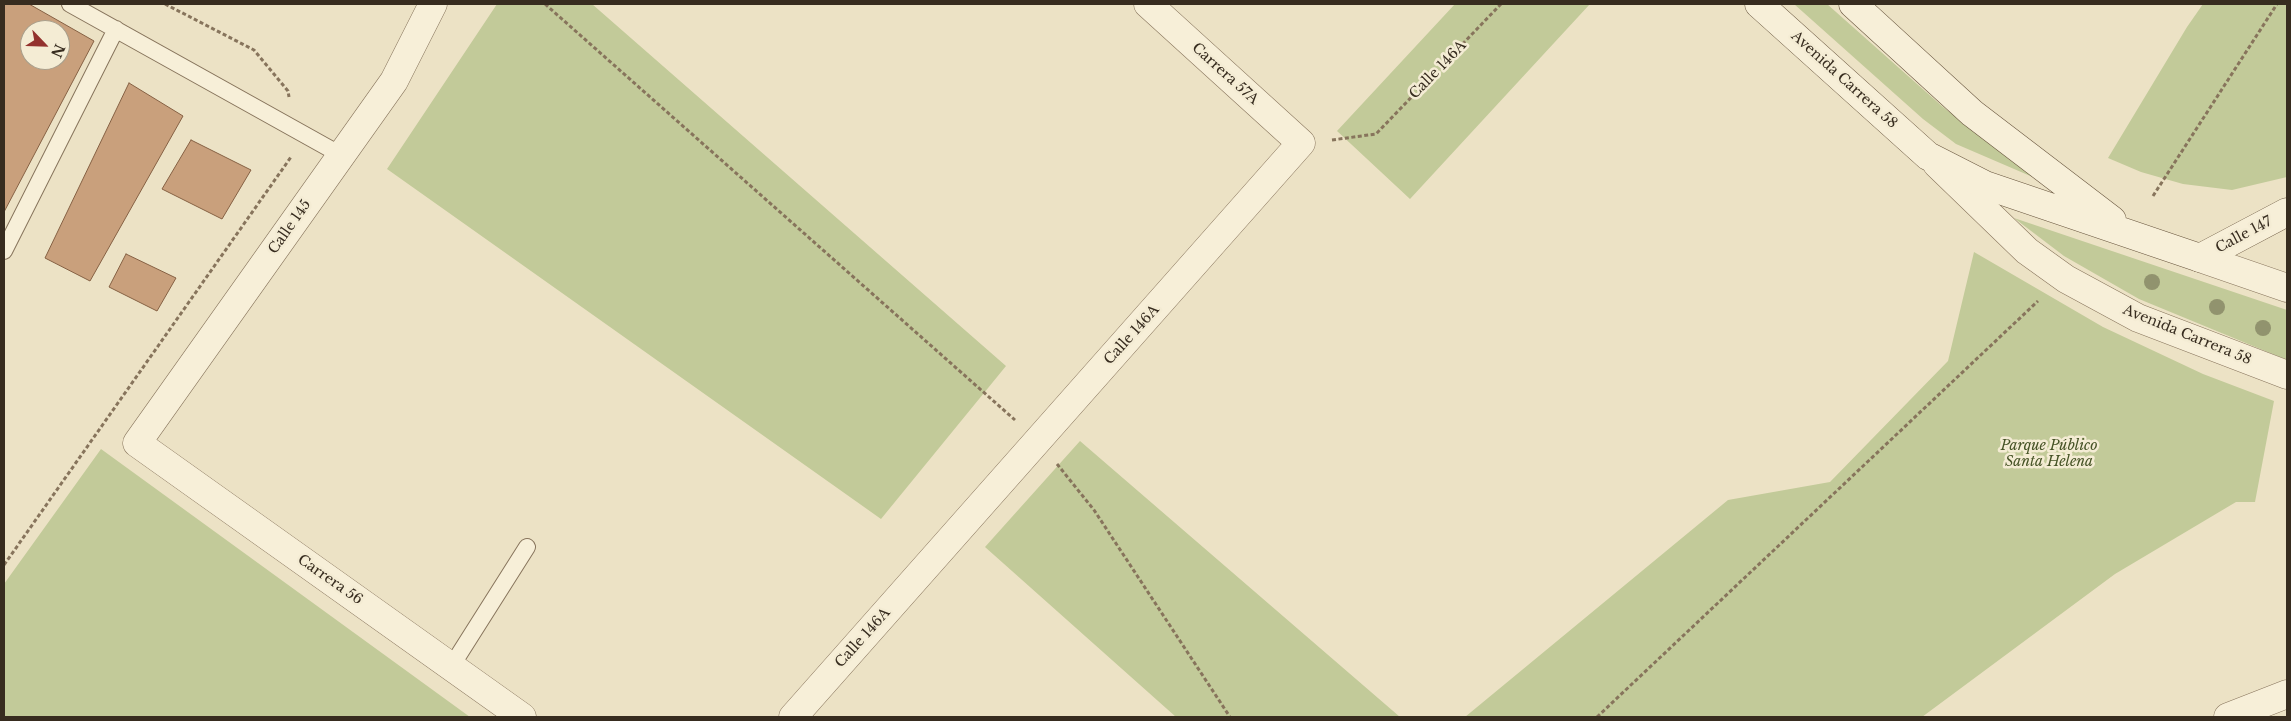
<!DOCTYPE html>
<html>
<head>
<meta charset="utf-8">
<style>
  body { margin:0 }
  #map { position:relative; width:2291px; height:721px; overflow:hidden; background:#ece2c5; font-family:"Libre Baskerville",serif }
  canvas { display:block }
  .frame { position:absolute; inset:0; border:5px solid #372c1f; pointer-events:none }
  .north { position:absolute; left:20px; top:20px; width:50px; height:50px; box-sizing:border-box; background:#f4ecd4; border:1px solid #a89f8c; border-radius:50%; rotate:114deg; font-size:14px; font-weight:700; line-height:20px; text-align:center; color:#372c1f }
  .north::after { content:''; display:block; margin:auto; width:18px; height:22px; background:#93322e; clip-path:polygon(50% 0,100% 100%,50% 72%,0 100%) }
</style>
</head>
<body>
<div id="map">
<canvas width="2291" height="721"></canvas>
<div class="frame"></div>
<div class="north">N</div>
</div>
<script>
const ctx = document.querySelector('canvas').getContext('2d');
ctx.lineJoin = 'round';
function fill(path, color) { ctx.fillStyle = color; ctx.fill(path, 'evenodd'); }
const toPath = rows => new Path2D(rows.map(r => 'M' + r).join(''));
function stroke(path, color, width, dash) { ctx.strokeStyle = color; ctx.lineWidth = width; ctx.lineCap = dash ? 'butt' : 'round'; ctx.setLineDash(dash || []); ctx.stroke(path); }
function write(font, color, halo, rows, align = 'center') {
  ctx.font = font + ' "Libre Baskerville",serif'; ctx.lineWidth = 5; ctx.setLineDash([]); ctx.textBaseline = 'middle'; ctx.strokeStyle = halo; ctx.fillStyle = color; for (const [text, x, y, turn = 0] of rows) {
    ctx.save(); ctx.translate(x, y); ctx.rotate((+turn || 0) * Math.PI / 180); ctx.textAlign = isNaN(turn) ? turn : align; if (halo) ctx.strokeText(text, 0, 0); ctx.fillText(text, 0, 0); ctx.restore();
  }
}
const green = toPath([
  [497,4,592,4,1006,366,881,519,387,169],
  [1455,4,1590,4,1410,199,1337,131],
  [1794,4,1827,4,1943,107,2035,178,1956,144,1923,119],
  [2203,4,2287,4,2287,177,2232,190,2183,184,2141,172,2108,158,2187,27],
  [2014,218,2287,310,2287,360,2139,299,2064,256],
  [1974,252,2103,327,2203,374,2274,401,2255,502,2236,502,2115,574,1922,717,1465,717,1728,500,1830,482,1948,361],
  [1080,441,1400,717,1176,717,985,547],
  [101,449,470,717,4,717,4,584]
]);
const building = toPath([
  [4,4,29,4,94,41,4,212,4,4],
  [30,30,60,30,60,60,30,60,30,30],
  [129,83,183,116,90,281,45,258,129,83],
  [191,140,251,170,222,219,162,189,191,140],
  [126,254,176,278,157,311,109,287,126,254]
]);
const path = toPath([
  [165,4,254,50,288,91,289,97],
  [545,4,1015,420],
  [1332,140,1376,134,1501,4],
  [2153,196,2277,4],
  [1057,464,1094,510,1230,717],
  [4,565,291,157],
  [1597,717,2038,301]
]);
const service = toPath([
  [70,4,341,155],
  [4,251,116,29],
  [451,667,527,547]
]);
const minor = toPath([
  [433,4,394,81,137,443,522,717],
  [1937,164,2027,251,2066,279,2138,318,2287,375],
  [793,717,1301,143,1148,4],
  [2228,717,2287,694]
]);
const tertiary = toPath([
  [2200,258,2287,288]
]);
const secondary = toPath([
  [1759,4,1928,156,1985,185,2200,258,2287,212],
  [1853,4,1972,113,2112,220]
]);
const trees = [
  [2152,282],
  [2217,307],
  [2263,328]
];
const streetNames = [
  ["Calle 146A",1438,70,-46],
  ["Carrera 57A",1225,74,42],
  ["Avenida Carrera 58",1844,80,42],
  ["Calle 145",290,227,-55],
  ["Calle 147",2244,235,-28],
  ["Calle 146A",1132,335,-48],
  ["Avenida Carrera 58",2187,335,22],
  ["Carrera 56",330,580,35],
  ["Calle 146A",863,638,-48]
];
const parkNames = [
  ["Parque Público",2049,446],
  ["Santa Helena",2049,462]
];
fill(green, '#c2ca99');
fill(building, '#c9a07c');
stroke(building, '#856043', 1);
stroke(service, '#87745c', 18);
stroke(minor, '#87745c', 29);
stroke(tertiary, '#87745c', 29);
stroke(secondary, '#69563f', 29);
stroke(path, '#87745c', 3, [4, 2.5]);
stroke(service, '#f7efd8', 16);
stroke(minor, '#f7efd8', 28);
stroke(tertiary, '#f7efd8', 28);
stroke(secondary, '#f7efd8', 28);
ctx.fillStyle = '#91936e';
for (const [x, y] of trees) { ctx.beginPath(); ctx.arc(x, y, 8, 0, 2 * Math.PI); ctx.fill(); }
write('14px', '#372c1f', '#f4ecd4', streetNames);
write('italic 14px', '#465326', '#f4ecd4', parkNames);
</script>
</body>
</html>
